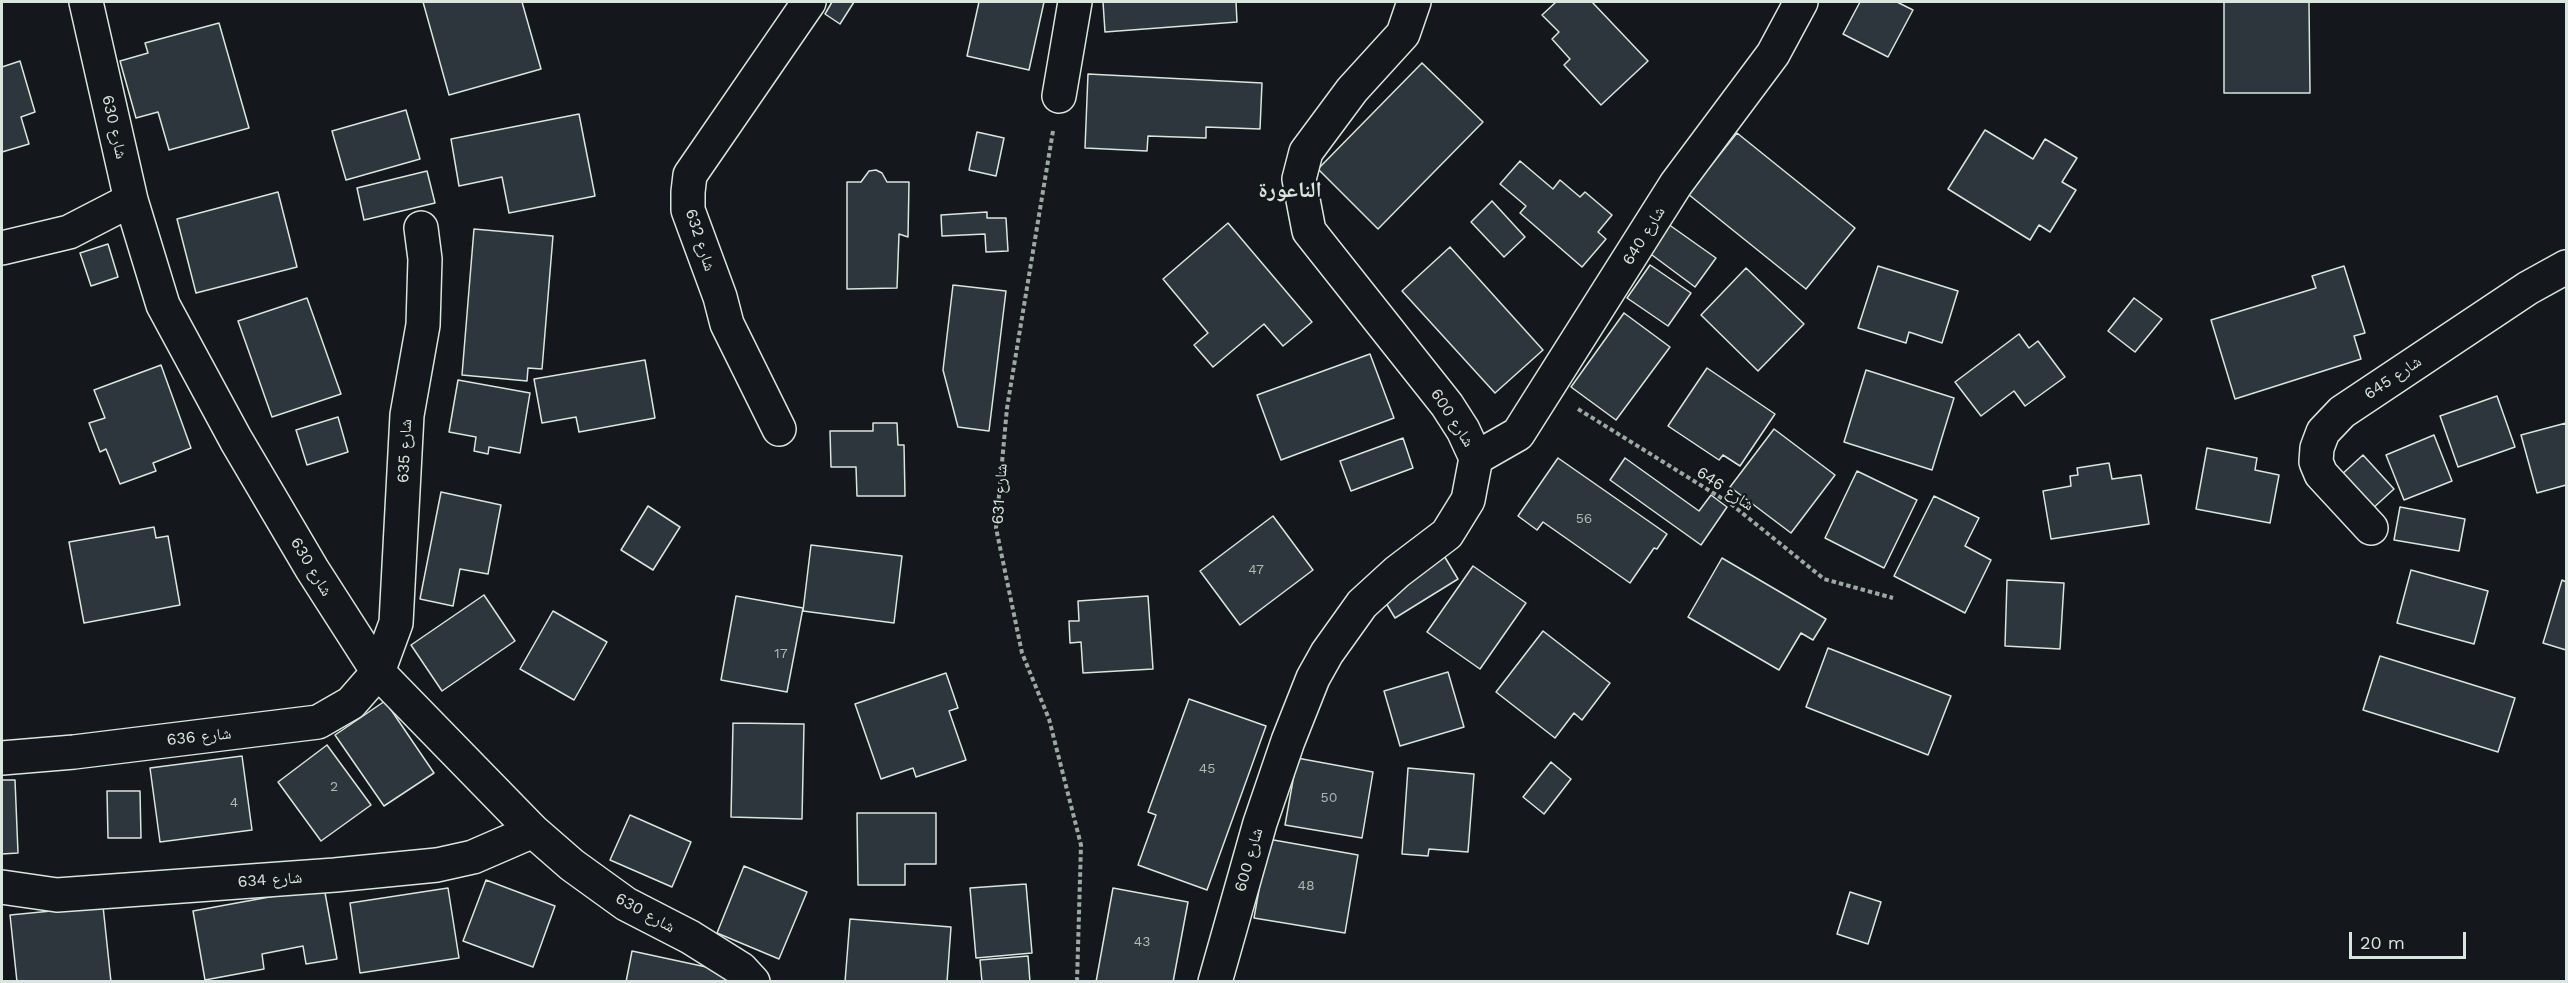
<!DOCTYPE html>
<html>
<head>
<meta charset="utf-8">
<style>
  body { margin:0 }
  #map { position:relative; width:2568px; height:983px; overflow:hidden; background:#14181c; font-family:"Work Sans",sans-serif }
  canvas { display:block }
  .frame { position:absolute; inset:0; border:3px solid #d8e6dc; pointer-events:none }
  .scale { position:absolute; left:2349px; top:932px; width:117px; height:27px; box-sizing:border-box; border:3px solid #d8e6dc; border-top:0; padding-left:8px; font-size:18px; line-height:21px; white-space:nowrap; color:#d8e6dc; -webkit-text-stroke:4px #14181c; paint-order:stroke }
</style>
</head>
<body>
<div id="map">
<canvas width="2568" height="983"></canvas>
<div class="frame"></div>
<div class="scale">20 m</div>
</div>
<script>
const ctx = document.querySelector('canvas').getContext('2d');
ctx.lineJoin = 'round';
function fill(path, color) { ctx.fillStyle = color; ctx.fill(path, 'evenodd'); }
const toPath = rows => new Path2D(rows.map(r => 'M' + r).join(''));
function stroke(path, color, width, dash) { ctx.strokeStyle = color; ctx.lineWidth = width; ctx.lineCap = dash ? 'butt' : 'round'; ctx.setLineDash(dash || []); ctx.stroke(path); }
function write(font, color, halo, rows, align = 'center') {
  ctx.font = font + ' "Work Sans","Noto Naskh Arabic",sans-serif'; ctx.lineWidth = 4.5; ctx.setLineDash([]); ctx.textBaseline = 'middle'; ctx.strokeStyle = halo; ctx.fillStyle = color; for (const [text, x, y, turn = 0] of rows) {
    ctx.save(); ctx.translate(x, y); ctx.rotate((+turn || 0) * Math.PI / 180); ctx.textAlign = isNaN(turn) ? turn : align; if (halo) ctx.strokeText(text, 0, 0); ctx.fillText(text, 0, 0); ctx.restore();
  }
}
const building = toPath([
  [423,2,522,2,541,69,449,95,423,2],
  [832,2,854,2,840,24,825,14,832,2],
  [979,2,1044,2,1029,70,967,56,979,2],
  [1103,2,1236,2,1237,22,1105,32,1103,2],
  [1556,2,1592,2,1648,61,1601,105,1564,65,1570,59,1552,39,1559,32,1542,15,1556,2],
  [1860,2,1897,2,1913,10,1888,57,1843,34,1860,2],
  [2224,2,2309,2,2310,93,2224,93,2224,2],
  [219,23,249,128,169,150,158,112,136,118,120,61,148,53,145,43,219,23],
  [20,61,35,112,21,117,29,144,2,152,2,67,20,61],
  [1422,63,1483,122,1378,229,1318,169,1422,63],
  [1088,74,1262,83,1260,129,1206,127,1206,138,1148,136,1147,151,1085,148,1088,74],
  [406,110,420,159,346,180,332,131,406,110],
  [579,114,595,196,509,213,502,177,459,186,451,139,579,114],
  [1985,130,2033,159,2045,139,2077,158,2062,182,2076,190,2050,232,2039,225,2030,240,1948,189,1985,130],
  [977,132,1004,138,996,176,969,170,977,132],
  [1737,133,1855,228,1806,289,1688,194,1737,133],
  [1520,161,1553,189,1560,180,1580,197,1585,192,1612,215,1598,232,1606,239,1582,267,1520,213,1526,206,1500,184,1520,161],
  [876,170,882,173,887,182,909,182,908,237,899,234,897,288,847,289,847,182,861,182,869,171,876,170],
  [427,171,435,203,364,220,357,188,427,171],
  [278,192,297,267,196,293,177,219,278,192],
  [1492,201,1525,237,1504,257,1471,222,1492,201],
  [987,212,987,218,1006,218,1008,251,986,252,985,234,942,236,941,215,987,212],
  [1228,223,1312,322,1283,346,1264,324,1213,367,1194,345,1208,333,1163,279,1228,223],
  [1668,224,1716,258,1695,287,1648,252,1668,224],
  [474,229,553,236,542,369,528,368,527,381,462,375,474,229],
  [108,244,118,277,91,286,80,253,108,244],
  [1450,247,1543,350,1495,393,1402,291,1450,247],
  [1650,265,1691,293,1668,326,1627,298,1650,265],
  [1878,266,1958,291,1942,343,1909,332,1906,343,1858,328,1878,266],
  [2344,266,2365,333,2354,336,2361,359,2235,399,2211,320,2316,288,2312,276,2344,266],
  [1746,268,1804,324,1758,371,1701,315,1746,268],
  [953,285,1006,291,989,431,958,427,943,370,953,285],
  [307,298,341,394,272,417,238,321,307,298],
  [2134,298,2162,319,2135,352,2108,331,2134,298],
  [1624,313,1670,347,1616,420,1571,387,1624,313],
  [2019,334,2029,348,2038,341,2065,377,2025,406,2014,391,1981,416,1955,382,2019,334],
  [1370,354,1394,418,1281,460,1257,395,1370,354],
  [645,360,655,418,579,432,576,417,542,423,534,379,645,360],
  [161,365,191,448,153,463,156,471,120,484,106,449,100,452,89,423,105,418,94,390,161,365],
  [1707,368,1775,414,1740,466,1723,455,1719,460,1668,426,1707,368],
  [1866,370,1954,398,1932,470,1844,442,1866,370],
  [458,380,530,393,520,453,489,447,488,454,474,451,476,437,449,432,458,380],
  [2497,396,2515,447,2458,467,2440,416,2497,396],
  [338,417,348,452,307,465,296,430,338,417],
  [873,423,897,423,898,445,904,445,905,496,857,496,856,467,831,467,830,431,873,431,873,423],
  [2566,423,2566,485,2537,493,2521,435,2566,423],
  [1774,429,1835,475,1791,533,1730,487,1774,429],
  [2434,435,2452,481,2404,500,2386,455,2434,435],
  [1403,438,1413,468,1351,491,1340,461,1403,438],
  [2207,448,2257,458,2255,470,2279,475,2270,523,2196,509,2207,448],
  [2363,455,2394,489,2371,510,2340,476,2363,455],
  [1558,458,1667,534,1657,549,1654,548,1630,583,1543,522,1537,530,1518,516,1558,458],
  [1625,458,1699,511,1711,495,1727,507,1701,545,1610,480,1625,458],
  [2109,463,2112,479,2141,475,2149,524,2051,539,2043,491,2071,486,2070,476,2078,475,2077,468,2109,463],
  [1857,471,1917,500,1884,568,1825,538,1857,471],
  [441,492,501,505,488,574,460,569,453,606,420,599,441,492],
  [1934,496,1979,518,1965,546,1991,560,1965,613,1894,576,1934,496],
  [648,506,680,527,653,570,621,550,648,506],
  [2400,507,2465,519,2459,551,2394,540,2400,507],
  [1273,516,1313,570,1240,625,1200,571,1273,516],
  [154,527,156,538,168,536,180,605,84,623,69,542,154,527],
  [811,545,902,556,894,623,803,611,811,545],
  [1443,554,1458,579,1395,618,1380,593,1443,554],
  [1722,558,1826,619,1813,640,1801,633,1779,670,1688,617,1722,558],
  [1473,566,1526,603,1480,669,1427,632,1473,566],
  [2411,570,2488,591,2474,644,2397,623,2411,570],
  [2007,580,2064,583,2060,649,2005,646,2007,580],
  [2562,580,2566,582,2566,650,2543,643,2562,580],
  [484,595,515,641,442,691,411,645,484,595],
  [736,596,803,608,787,692,721,680,736,596],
  [1148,596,1153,669,1083,673,1081,642,1070,643,1069,621,1079,621,1078,601,1148,596],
  [553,611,607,642,574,700,520,669,553,611],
  [1543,631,1610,683,1582,720,1574,713,1555,738,1496,692,1543,631],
  [1828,648,1951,696,1928,755,1806,707,1828,648],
  [2380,656,2515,698,2498,752,2363,710,2380,656],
  [1448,672,1464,727,1400,746,1384,691,1448,672],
  [946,673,958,708,949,711,966,760,916,777,913,768,881,779,855,704,946,673],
  [1189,699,1266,726,1207,890,1138,865,1156,815,1148,812,1189,699],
  [385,701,434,773,384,806,335,735,385,701],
  [733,723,804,724,802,819,731,817,733,723],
  [327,745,371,805,321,841,278,782,327,745],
  [242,756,252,830,160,842,150,768,242,756],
  [1297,758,1373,772,1362,838,1285,825,1297,758],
  [1551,762,1571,779,1544,814,1523,797,1551,762],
  [1408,768,1474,774,1468,852,1429,849,1428,856,1402,854,1408,768],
  [2,780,15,780,18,853,2,854,2,780],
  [107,791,140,791,141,838,108,838,107,791],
  [857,813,936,813,936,864,905,864,905,885,858,885,857,813],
  [630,815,691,842,672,887,610,860,630,815],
  [1268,839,1358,855,1345,933,1254,918,1268,839],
  [744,866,807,892,779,959,717,933,744,866],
  [486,880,555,906,533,967,463,941,486,880],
  [1026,884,1032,953,976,958,970,888,1026,884],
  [324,887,337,959,306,964,303,946,262,954,264,969,205,980,193,911,324,887],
  [448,888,459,958,360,973,350,903,448,888],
  [1113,888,1188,902,1173,982,1096,982,1113,888],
  [1850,892,1881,902,1868,944,1837,934,1850,892],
  [103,906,111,982,17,982,10,915,103,906],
  [850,919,951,927,947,982,845,982,850,919],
  [632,951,734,973,732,982,626,982,632,951],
  [1028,956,1030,982,982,982,980,960,1028,956]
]);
const path = toPath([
  [1053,131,1007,408,996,528,1022,653,1049,719,1081,845,1077,982],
  [1578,409,1731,504,1824,579,1893,598]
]);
const street = toPath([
  [86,2,131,200,163,305,236,440,312,569,378,672,533,831,572,865,626,904,690,937,741,969,753,982],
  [1059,96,1075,2],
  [2,248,69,232,131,200],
  [779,429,727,324,720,297,688,210,688,192,690,175,809,2],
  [1476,458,1518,434,1676,184,1773,54,1801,2],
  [2371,528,2321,474,2316,462,2317,448,2323,432,2342,412,2528,288,2566,267],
  [2,758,74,752,318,722,351,703,378,672,396,623,407,415,423,325,425,259,421,228],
  [2,887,57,895,335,875,437,865,473,857,533,831]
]);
const secondary = toPath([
  [1215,982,1260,823,1288,741,1313,678,1327,653,1362,604,1397,572,1447,534,1468,500,1476,458,1463,430,1447,405,1309,231,1299,179,1306,152,1352,90,1403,34,1414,2]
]);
const numberNames = [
  ["56",1584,519],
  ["47",1256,570],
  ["17",781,654],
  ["45",1207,769],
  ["2",334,787],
  ["50",1329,798],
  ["4",234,803],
  ["48",1306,886],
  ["43",1142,942]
];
const streetNames = [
  ["شارع 630",114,127,77],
  ["شارع 640",1644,236,-58],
  ["شارع 632",700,240,72],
  ["شارع 645",2393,378,-34],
  ["شارع 600",1452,418,57],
  ["شارع 635",405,451,-87],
  ["شارع 646",1725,489,34],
  ["شارع 631",1000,494,-86],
  ["شارع 630",311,567,59],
  ["شارع 636",199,737,-6],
  ["شارع 600",1249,860,-74],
  ["شارع 634",270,880,-4],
  ["شارع 630",645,913,29]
];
const districtNames = [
  ["الناعورة",1290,191]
];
fill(building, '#2c363c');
stroke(building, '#d8e6dc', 1.5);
stroke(street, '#d8e6dc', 36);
stroke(secondary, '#d8e6dc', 36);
stroke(path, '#9da8a2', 4, [4.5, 3]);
stroke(street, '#14181c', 33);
stroke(secondary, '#14181c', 33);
write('14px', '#adbab4', null, numberNames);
write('16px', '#d8e6dc', '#14181c', streetNames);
write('bold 22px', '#d8e6dc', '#14181c', districtNames);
</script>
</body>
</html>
